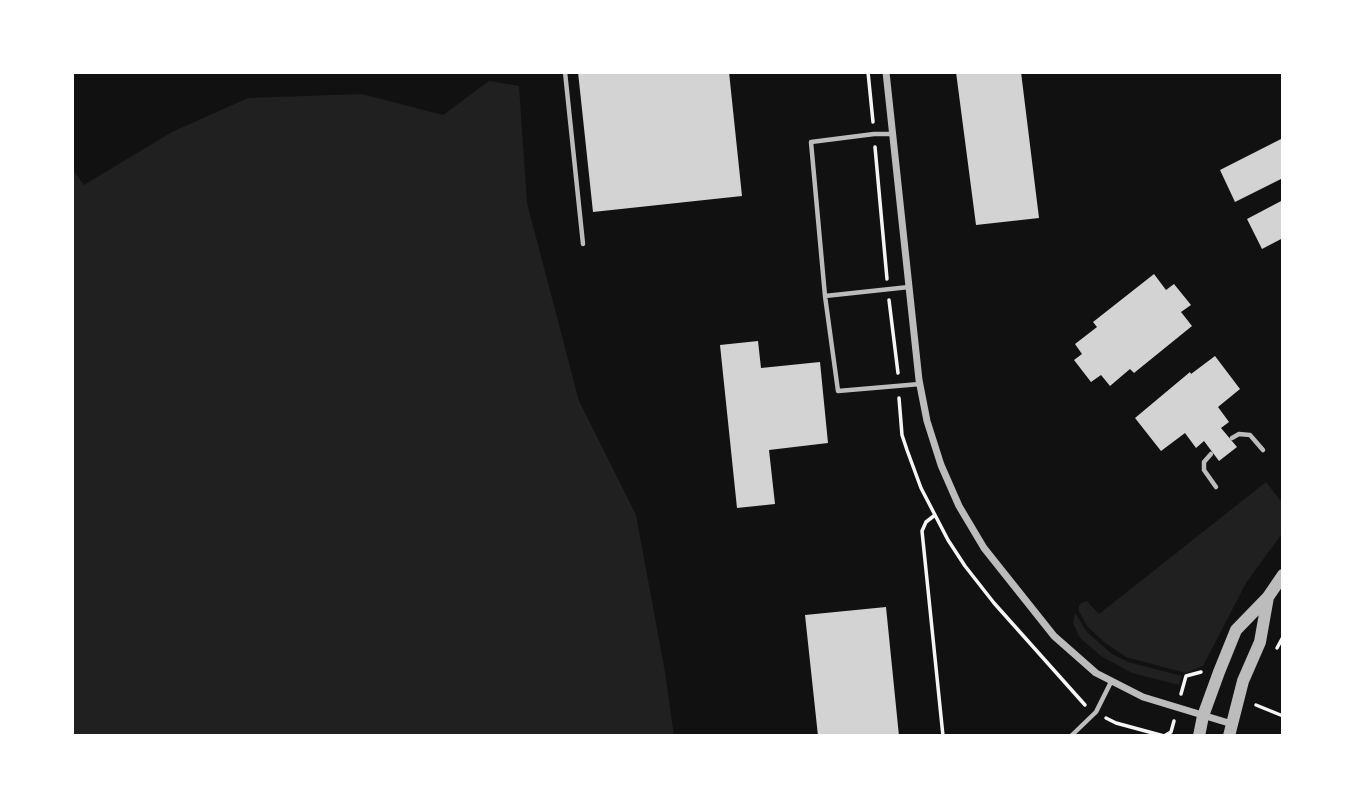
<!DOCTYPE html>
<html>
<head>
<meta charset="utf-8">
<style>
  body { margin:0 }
  #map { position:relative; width:1355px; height:808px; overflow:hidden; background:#111; font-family:"PT Sans Narrow",sans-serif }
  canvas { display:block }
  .frame { position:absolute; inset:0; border:74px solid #fff; pointer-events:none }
</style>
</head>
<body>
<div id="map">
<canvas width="1355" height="808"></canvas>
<div class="frame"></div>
</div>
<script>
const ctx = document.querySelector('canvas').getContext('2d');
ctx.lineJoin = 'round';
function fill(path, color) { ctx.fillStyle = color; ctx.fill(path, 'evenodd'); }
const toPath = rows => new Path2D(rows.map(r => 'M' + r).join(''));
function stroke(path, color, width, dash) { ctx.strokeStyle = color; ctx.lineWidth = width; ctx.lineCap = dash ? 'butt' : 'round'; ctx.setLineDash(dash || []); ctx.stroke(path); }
const green = toPath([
  [489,81,519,86,527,203,579,401,636,515,665,672,674,736,72,736,72,169,84,185,172,132,248,98,362,94,443,115],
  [1266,482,1283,504,1283,532,1246,583,1203,666,1186,673,1126,657,1104,642,1087,626,1079,611,1079,606,1081,603,1087,601,1099,614],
  [1075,613,1087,632,1112,654,1128,662,1182,676,1179,685,1132,673,1101,656,1080,638,1073,623]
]);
const building = toPath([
  [578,72,729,72,742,196,593,212],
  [956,72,1021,72,1039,218,976,225],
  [1283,138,1283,178,1235,202,1220,170],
  [1283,200,1283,238,1262,249,1247,219],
  [1154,274,1166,290,1174,284,1191,305,1181,312,1192,326,1134,373,1130,369,1110,386,1101,375,1091,382,1074,360,1082,354,1075,344,1097,327,1093,322],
  [758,341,761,368,820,362,828,443,769,450,775,504,737,508,720,345],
  [1215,356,1240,389,1218,407,1229,422,1221,428,1237,447,1219,461,1204,441,1196,448,1185,433,1161,451,1135,418,1190,372,1191,374],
  [886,607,899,736,818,736,805,615]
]);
const path = toPath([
  [868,72,873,122],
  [875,147,887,279],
  [889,300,898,373],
  [899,398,902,435,907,450,921,488,948,540,965,566,994,603,1085,705],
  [935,515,926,522,922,531,943,736],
  [1277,648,1283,637],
  [1181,694,1186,676,1201,672],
  [1256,705,1283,716],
  [1106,718,1116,723,1164,736,1171,732,1174,721]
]);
const service = toPath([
  [565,72,583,244],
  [892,134,874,134,811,142,825,296,838,391,920,384],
  [825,296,909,287],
  [1232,438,1239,434,1250,435,1263,450],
  [1211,454,1204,462,1204,470,1216,487],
  [1071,736,1096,712,1111,682]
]);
const minor = toPath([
  [886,72,919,380,927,421,941,465,959,506,984,548,1054,636,1096,673,1143,697,1232,724]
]);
const tertiary = toPath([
  [1199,736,1203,716,1219,672,1236,630,1268,597,1283,575],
  [1229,736,1243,681,1260,642,1268,597]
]);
fill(green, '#202020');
fill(building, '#d3d3d3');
stroke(path, '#f5f5f5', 3.5);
stroke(service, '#bcbcbc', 4.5);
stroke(minor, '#bcbcbc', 7);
stroke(tertiary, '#bcbcbc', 12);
</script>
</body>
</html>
